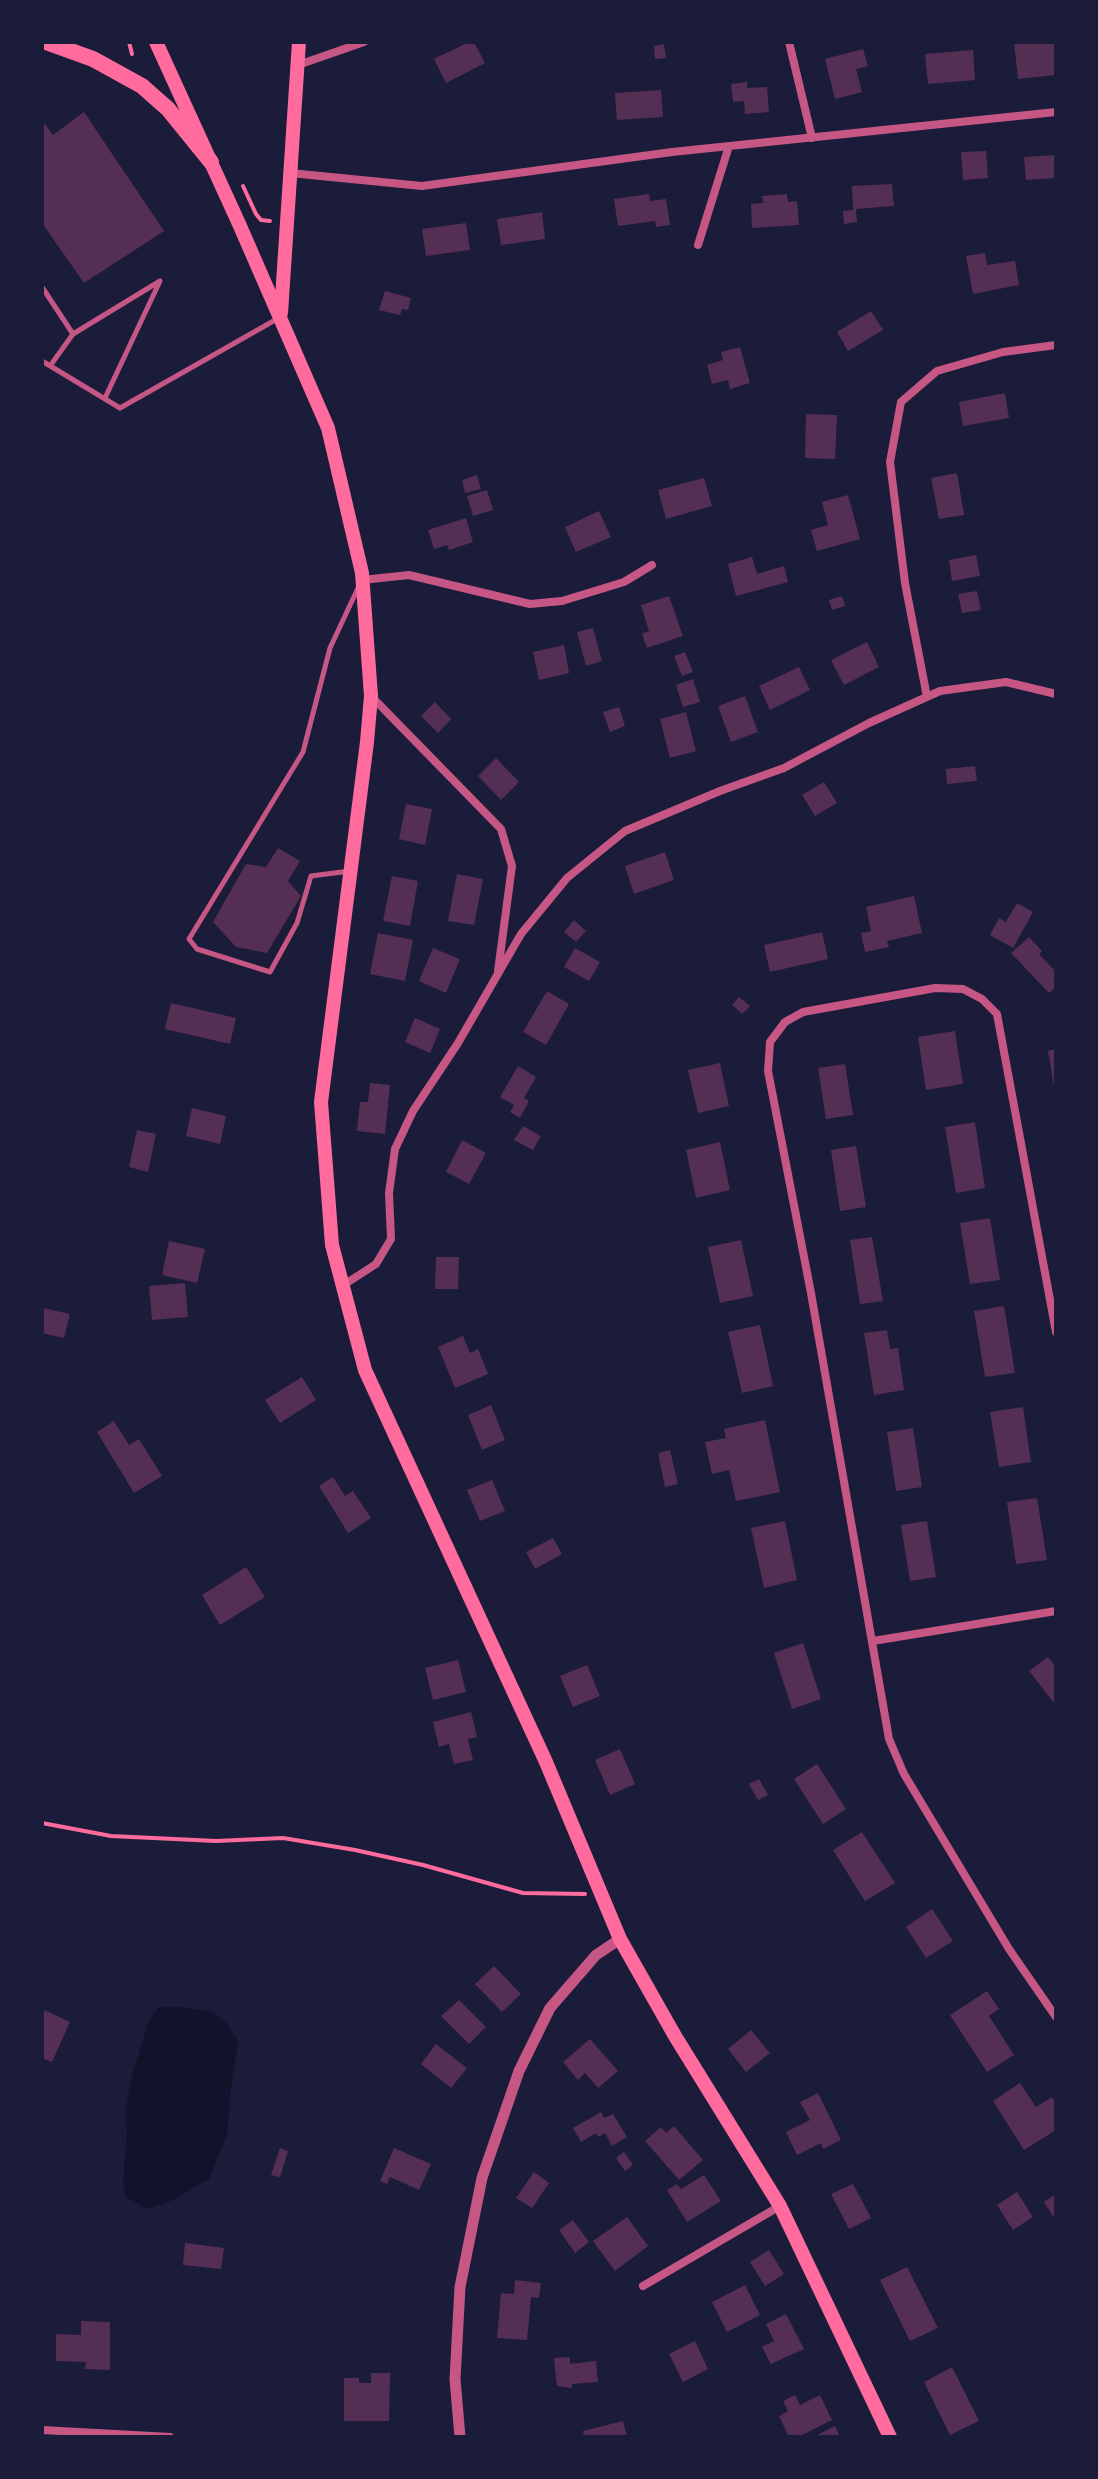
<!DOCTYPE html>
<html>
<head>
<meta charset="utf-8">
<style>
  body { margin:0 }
  #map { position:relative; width:1098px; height:2479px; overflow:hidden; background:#1b1b3a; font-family:"PT Sans Narrow",sans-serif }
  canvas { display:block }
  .frame { position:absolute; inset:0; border:44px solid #1b1b3a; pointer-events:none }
</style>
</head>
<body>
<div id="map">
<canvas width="1098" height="2479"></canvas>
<div class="frame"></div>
</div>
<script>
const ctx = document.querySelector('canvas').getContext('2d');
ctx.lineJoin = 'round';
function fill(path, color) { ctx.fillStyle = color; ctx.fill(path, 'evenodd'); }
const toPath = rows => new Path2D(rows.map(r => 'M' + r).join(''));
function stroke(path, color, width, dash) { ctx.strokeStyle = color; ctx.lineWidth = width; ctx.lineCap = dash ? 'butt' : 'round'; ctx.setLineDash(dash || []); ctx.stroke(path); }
const water = toPath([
  [159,2007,183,2007,214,2013,227,2024,238,2041,230,2095,227,2134,209,2179,173,2200,147,2209,126,2197,123,2185,127,2132,125,2111,133,2073,149,2020]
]);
const building = toPath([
  [469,42,474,42,485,63,446,83,434,59],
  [1014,42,1056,42,1056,75,1018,79],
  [664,44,666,58,655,59,654,46],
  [863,49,868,66,856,69,862,92,835,99,825,59],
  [973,50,975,80,928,84,925,54],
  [747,82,747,88,767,87,769,112,745,114,744,101,733,102,731,84],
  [661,90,663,117,617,120,615,93],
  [84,112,164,231,84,283,42,223,42,120,53,135],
  [986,151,988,178,963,180,961,152],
  [1056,155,1056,178,1026,180,1024,157],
  [892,184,894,206,856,209,857,222,844,224,843,211,853,210,852,186],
  [649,194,650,201,666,199,670,225,656,227,655,221,618,226,614,199],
  [787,194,788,202,797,201,799,225,752,228,751,204,763,203,762,196],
  [542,212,545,239,501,245,497,219],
  [466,223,470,250,426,256,422,229],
  [985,253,987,265,1015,261,1019,285,973,294,966,256],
  [385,291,411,298,408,310,402,309,400,315,379,310],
  [871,311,883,330,848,351,837,332],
  [740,347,750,383,730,389,728,380,712,384,707,365,723,360,721,352],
  [1005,393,1009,418,963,426,959,402],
  [806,414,837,415,835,459,805,458],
  [957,473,964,515,939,519,931,478],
  [477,475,481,489,465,493,462,480],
  [704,478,712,506,666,519,658,490],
  [487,490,493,510,473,516,467,496],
  [848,495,860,539,817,551,811,530,828,525,822,502],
  [599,511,611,537,576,552,565,527],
  [466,518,473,542,449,550,447,545,434,549,428,530],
  [976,555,980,576,952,581,949,560],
  [752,557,757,574,784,566,788,582,736,596,728,564],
  [977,591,981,610,962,613,958,594],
  [669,596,683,636,647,648,642,634,649,631,641,605],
  [842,596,845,606,832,610,829,600],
  [593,628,602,661,586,666,577,632],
  [867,642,879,667,844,685,831,660],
  [564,645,569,673,539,680,533,652],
  [685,652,693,672,682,676,674,656],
  [799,667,810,690,770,710,759,686],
  [693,679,700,702,683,707,676,685],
  [745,696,758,732,731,742,718,706],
  [435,702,451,719,438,733,421,716],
  [619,707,625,726,610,732,603,712],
  [686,712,696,751,670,758,660,719],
  [496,758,519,782,501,800,478,776],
  [975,766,977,781,947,784,946,769],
  [824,782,837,803,815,816,802,795],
  [406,804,432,809,425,845,399,839],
  [278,848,300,861,288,881,301,896,267,953,236,947,213,922,246,864,266,867],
  [665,852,674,880,634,894,625,866],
  [457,874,483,879,474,925,448,921],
  [392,876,418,881,410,926,383,921],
  [914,896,922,933,887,941,889,947,865,952,861,933,871,931,866,907],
  [1017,903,1033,912,1013,948,990,935,999,918,1006,922],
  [574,920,586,931,576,942,564,932],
  [822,932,828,959,770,972,764,945],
  [378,933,413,940,405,981,370,974],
  [1029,937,1042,951,1039,954,1056,972,1056,987,1049,993,1011,953],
  [433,948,460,959,446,993,419,981],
  [575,948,600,962,589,981,564,967],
  [547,991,569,1004,546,1045,523,1032],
  [739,997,750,1006,742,1014,732,1005],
  [171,1003,236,1018,230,1044,165,1029],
  [415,1018,440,1029,430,1053,405,1042],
  [955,1031,963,1084,926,1090,918,1037],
  [1056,1049,1056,1085,1054,1086,1048,1051],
  [720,1063,729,1106,698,1113,688,1070],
  [845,1064,853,1115,826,1119,818,1068],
  [518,1066,536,1077,524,1098,529,1101,520,1118,510,1112,514,1105,500,1097],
  [370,1083,390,1085,385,1134,357,1131,360,1102,368,1102],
  [192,1108,226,1116,220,1144,186,1136],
  [975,1122,985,1188,956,1193,945,1127],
  [523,1126,541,1136,533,1150,514,1140],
  [137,1130,156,1134,148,1172,129,1167],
  [462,1140,486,1153,469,1184,446,1172],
  [720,1142,730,1190,696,1198,686,1150],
  [856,1146,866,1207,840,1211,831,1150],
  [990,1218,1000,1280,970,1284,960,1223],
  [872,1237,883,1301,860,1304,850,1240],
  [741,1240,753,1296,720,1303,708,1247],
  [169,1241,205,1249,197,1283,162,1275],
  [436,1257,459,1257,458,1289,435,1289],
  [185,1283,188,1317,152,1320,149,1286],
  [1004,1306,1015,1373,985,1377,974,1311],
  [43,1308,70,1314,64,1338,42,1333],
  [760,1325,773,1386,742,1393,728,1332],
  [887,1330,890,1349,898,1348,904,1390,874,1395,864,1333],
  [463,1336,470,1353,478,1349,488,1374,455,1388,438,1347],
  [302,1377,316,1400,280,1423,265,1400],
  [491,1405,505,1440,482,1450,468,1415],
  [1023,1407,1031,1462,999,1467,990,1412],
  [765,1420,780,1492,736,1501,729,1470,712,1474,705,1442,726,1438,724,1429],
  [114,1421,129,1445,139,1439,162,1476,134,1493,97,1432],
  [913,1428,922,1487,896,1491,887,1432],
  [670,1450,678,1484,665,1487,658,1453],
  [333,1477,345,1496,353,1491,371,1518,348,1533,319,1486],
  [492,1480,505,1511,480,1521,467,1490],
  [1037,1498,1047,1560,1016,1564,1007,1502],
  [785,1521,797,1580,764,1588,751,1528],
  [927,1521,936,1577,910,1581,901,1525],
  [553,1538,562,1554,535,1569,526,1552],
  [246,1567,265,1597,220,1625,202,1595],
  [803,1643,821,1699,792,1709,774,1653],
  [1048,1657,1056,1667,1056,1701,1054,1703,1029,1671],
  [458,1660,466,1692,433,1700,425,1668],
  [587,1665,600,1696,573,1707,560,1676],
  [471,1712,477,1737,468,1739,473,1760,454,1764,449,1744,439,1747,433,1722],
  [620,1749,635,1784,610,1795,595,1760],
  [817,1764,846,1809,823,1824,794,1779],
  [759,1779,768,1795,758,1800,749,1784],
  [862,1832,895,1883,865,1901,833,1850],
  [932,1909,953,1941,926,1958,906,1927],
  [494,1966,521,1994,502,2012,475,1984],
  [987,1991,999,2009,989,2016,1014,2055,987,2072,950,2015],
  [459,2000,486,2027,469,2044,441,2016],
  [42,2009,70,2022,52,2062,42,2058],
  [751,2030,770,2053,746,2072,728,2049],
  [590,2039,618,2071,598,2088,585,2073,578,2080,563,2062],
  [436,2044,467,2068,451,2088,421,2064],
  [1020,2083,1036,2107,1052,2097,1056,2104,1056,2130,1024,2150,993,2101],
  [818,2093,841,2140,823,2149,821,2143,797,2155,786,2132,810,2120,800,2102],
  [601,2112,604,2118,613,2114,627,2137,612,2146,605,2133,598,2137,596,2133,581,2142,573,2128],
  [674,2126,703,2160,679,2180,645,2141,661,2127,666,2133],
  [280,2148,288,2151,280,2177,271,2175],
  [394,2148,431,2164,419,2190,390,2177,387,2184,380,2181],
  [624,2152,633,2165,625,2171,616,2158],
  [534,2172,549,2183,532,2208,516,2198],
  [704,2175,721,2201,687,2222,667,2190,677,2184,681,2189],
  [853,2184,871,2218,849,2229,831,2194],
  [1017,2192,1033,2217,1013,2230,997,2205],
  [1056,2194,1056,2221,1044,2202],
  [627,2217,648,2246,615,2271,593,2241],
  [573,2220,589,2242,575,2253,559,2230],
  [185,2243,224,2248,221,2269,183,2265],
  [769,2250,784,2274,765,2286,750,2262],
  [907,2267,938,2328,910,2341,880,2280],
  [515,2280,541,2283,539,2298,531,2297,527,2340,497,2338,501,2293,514,2294],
  [745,2285,760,2315,727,2332,712,2302],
  [786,2314,804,2349,771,2364,762,2347,774,2341,766,2324],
  [81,2321,110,2322,110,2370,85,2369,86,2362,56,2361,56,2334,81,2335],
  [695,2341,708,2369,683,2382,669,2354],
  [570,2357,570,2364,596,2361,598,2382,572,2384,572,2388,557,2386,554,2358],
  [952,2367,979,2421,950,2435,924,2382],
  [371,2373,390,2373,389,2421,344,2421,344,2378,359,2378,359,2383,371,2383],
  [795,2395,800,2405,820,2395,832,2420,798,2437,789,2437,779,2416,788,2411,783,2401],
  [623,2421,627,2436,584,2437,583,2431],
  [835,2426,840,2437,813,2437]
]);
const path = toPath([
  [129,42,132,54],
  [243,186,256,214,261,220,270,221],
  [42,1823,111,1836,216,1841,283,1838,355,1850,423,1865,523,1893,585,1894]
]);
const service = toPath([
  [42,287,73,334],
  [42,361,120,408,277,319],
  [50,366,73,334,160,281,105,398],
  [350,871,311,876,297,923,270,972,197,949,189,939,303,752,330,648,358,588]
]);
const minor = toPath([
  [789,42,812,138],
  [298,65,364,42],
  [290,173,422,186,672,152,1056,112],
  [698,245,729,146],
  [362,580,409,575,530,604,562,601,624,582,652,565],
  [371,696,501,829,512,866,498,971],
  [927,697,905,583,890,462,901,402,937,371,1003,352,1056,345],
  [342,1286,376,1264,391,1239,389,1193,395,1149,413,1111,458,1043,521,934,567,878,625,831,720,791,784,768,869,723,940,691,1006,682,1056,694],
  [1056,1332,997,1014,982,999,963,989,935,988,803,1012,785,1022,770,1042,768,1071,811,1293,889,1739,904,1774,1009,1949,1056,2017],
  [873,1641,1056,1611],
  [643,2286,780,2206],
  [42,2430,170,2437]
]);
const tertiary = toPath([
  [460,2437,455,2379,460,2287,482,2178,519,2071,550,2008,596,1955,620,1939]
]);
const primary = toPath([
  [156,42,240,226,328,428,362,573,371,696,367,742,321,1102,332,1245,365,1370,546,1762,620,1939,675,2036,780,2206,890,2437],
  [281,313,299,42]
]);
const trunk = toPath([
  [46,42,93,59,142,86,168,109,211,162]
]);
fill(water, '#12122b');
fill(building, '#542f53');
stroke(path, '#ff6b9d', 4);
stroke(service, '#c65784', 5);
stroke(minor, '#c65784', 8);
stroke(tertiary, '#c65784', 11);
stroke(primary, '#ff6b9d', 14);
stroke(trunk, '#ff6b9d', 16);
</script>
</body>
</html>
